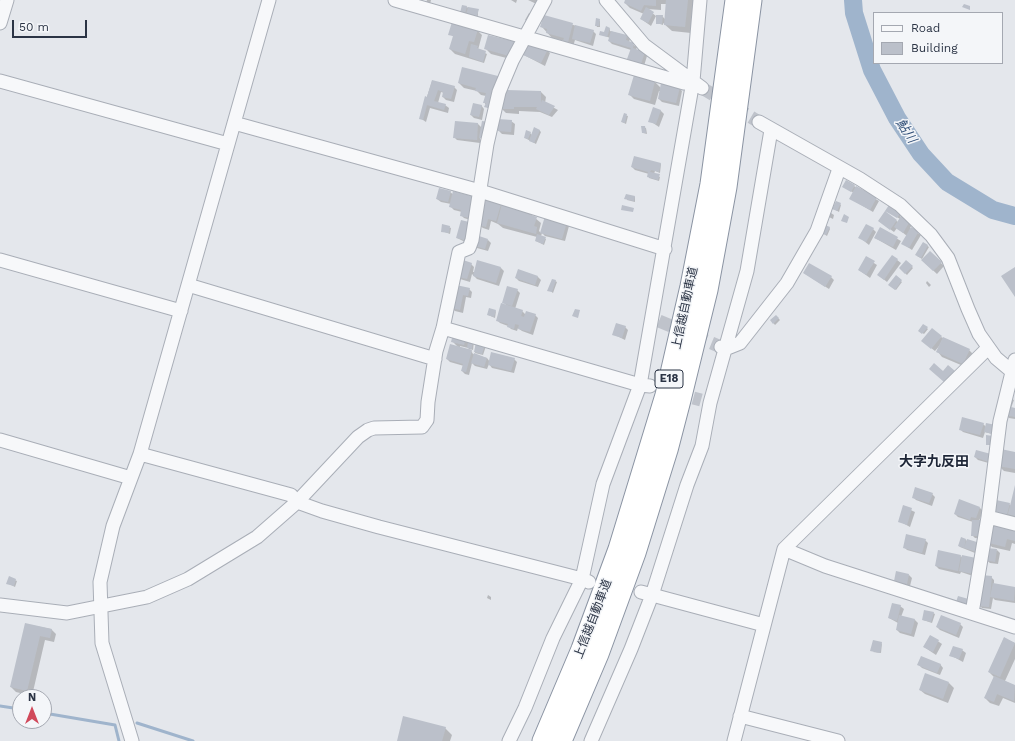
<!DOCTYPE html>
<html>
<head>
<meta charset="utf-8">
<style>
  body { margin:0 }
  #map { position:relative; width:1015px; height:741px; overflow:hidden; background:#e4e7ec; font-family:"Work Sans",sans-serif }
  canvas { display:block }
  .legend { position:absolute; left:873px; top:12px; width:130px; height:52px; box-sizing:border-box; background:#f4f6f9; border:1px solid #a4a8b1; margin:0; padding:5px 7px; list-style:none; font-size:12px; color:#2b3445 }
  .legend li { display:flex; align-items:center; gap:8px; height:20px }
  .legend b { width:20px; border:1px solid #a4a8b1 }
  .north { position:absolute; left:12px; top:689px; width:40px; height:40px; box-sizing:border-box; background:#f4f6f9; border:1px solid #a4a8b1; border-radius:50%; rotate:0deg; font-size:11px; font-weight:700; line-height:16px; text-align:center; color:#2b3445 }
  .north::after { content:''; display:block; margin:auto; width:14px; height:18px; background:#d1495b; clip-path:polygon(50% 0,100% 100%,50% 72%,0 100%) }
  .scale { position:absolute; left:12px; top:20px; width:75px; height:18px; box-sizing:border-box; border:2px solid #2b3445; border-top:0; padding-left:5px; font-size:12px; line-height:14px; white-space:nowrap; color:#2b3445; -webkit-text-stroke:3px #f4f6f9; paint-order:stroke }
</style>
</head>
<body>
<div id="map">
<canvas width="1015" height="741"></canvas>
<ul class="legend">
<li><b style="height:5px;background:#f7f8fa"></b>Road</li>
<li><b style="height:11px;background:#bbc0ca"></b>Building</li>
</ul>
<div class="north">N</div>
<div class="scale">50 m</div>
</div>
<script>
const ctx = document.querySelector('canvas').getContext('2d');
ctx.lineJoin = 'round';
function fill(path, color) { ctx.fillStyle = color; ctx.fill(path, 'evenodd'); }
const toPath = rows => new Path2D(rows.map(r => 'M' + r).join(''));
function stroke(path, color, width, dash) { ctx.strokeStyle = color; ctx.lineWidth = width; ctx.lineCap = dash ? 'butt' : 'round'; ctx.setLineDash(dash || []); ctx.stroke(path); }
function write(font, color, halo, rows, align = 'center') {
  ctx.font = font + ' "Work Sans","Noto Sans JP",sans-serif'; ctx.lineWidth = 3; ctx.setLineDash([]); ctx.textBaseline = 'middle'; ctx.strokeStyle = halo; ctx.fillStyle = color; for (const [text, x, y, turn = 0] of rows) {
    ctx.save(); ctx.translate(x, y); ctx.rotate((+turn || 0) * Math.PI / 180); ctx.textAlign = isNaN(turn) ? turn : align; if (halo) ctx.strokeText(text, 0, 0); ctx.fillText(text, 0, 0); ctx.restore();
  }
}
const shadow = toPath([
  [427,0,431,0,430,4,426,3],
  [511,0,517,0,516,3],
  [528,0,547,0,543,7],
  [626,0,695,0,691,33,672,31,663,23,663,25,657,23,662,16,665,19,667,4,661,4,661,10,647,9,656,16,651,26,641,19,644,14,630,8,625,3],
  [466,7,478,10,478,16,474,15,474,17,463,14],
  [529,13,534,16,531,24,525,20],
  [544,16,593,31,596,34,593,46,575,40,572,50,564,41,552,38,542,27],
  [600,20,600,27,597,27,596,25],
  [610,29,610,31,627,36,630,39,629,42,637,47,636,50,644,53,647,56,644,66,631,62,628,59,631,50,612,44,609,41,610,38,600,34],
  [477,30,482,35,478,50,487,54,484,63,455,54,450,49,454,37,450,34],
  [489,36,518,61,491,54,486,49],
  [547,50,550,53,545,66,524,55],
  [595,50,602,52,601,57,594,54],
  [492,75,489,110,484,102,486,96,481,95,477,91,464,88,459,83],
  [635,76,655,82,661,88,679,88,682,91,679,106,662,102,659,99,660,91,659,91,655,105,634,99,629,94],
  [432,81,454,87,457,90,454,102,446,100,443,97,444,93,441,92,438,103,445,105,449,108,448,113,430,108,426,122,420,118],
  [541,92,546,97,545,103,558,110,552,117,540,112,519,111,519,114,506,113,501,108],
  [481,105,484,109,482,120,474,118,471,115],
  [660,110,664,114,659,127,650,121],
  [624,115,628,116,626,124,622,122],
  [511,121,515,124,514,135,502,134,499,131],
  [456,122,478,124,482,128,483,141,480,137,480,143,457,140,454,137],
  [642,127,646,128,647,134,643,133],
  [539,130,541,132,536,144,525,138,530,133,532,135],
  [661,164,660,173,655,171,654,174,660,177,659,181,649,178,649,174,635,170,632,167],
  [854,186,879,201,873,212,851,199,854,193,845,188],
  [450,192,454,195,473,221,464,218,461,215,462,212,454,210,451,207,451,204,441,202,437,199],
  [627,195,635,197,635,202,627,200],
  [486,201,528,212,541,223,539,231,541,233,566,223,569,226,565,241,545,236,542,233,541,236,546,239,544,245,536,241,537,237,503,228,498,224,491,221,489,230,483,228,479,225],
  [840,204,841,205,839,212,834,209],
  [889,207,901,214,900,216,912,225,910,228,921,235,912,250,903,244,907,236,897,228,894,232,879,221,885,213,898,222,900,219,888,212],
  [831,213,834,215,833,219,829,217],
  [469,223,467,243,457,238],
  [443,225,451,228,450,234,442,231],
  [829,227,830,229,827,236,824,234,823,233],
  [873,229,876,232,869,245,859,237],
  [880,229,901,241,896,250,875,238],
  [488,240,491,243,488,251,477,248,473,244],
  [923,243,929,247,922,259,917,256],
  [930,252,944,266,937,274,925,263],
  [892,256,901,263,887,282,882,278],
  [866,258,877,265,870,278,859,270],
  [906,261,913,268,907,275,900,268],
  [478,262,501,268,504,271,499,286,477,279,472,274,470,282,460,279,456,276,471,264,474,267,473,272,475,272],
  [804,273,831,277,834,280,829,289],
  [538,277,541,280,538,287,519,281,516,278],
  [896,277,902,282,896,290,890,285],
  [553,280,557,282,553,293,549,290],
  [927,281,931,285,929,287,926,283],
  [456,286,469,289,472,292,471,298,466,297,463,313,455,311,452,308],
  [517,290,520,293,515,309,522,311,526,315,535,315,538,318,533,335,522,331,518,328,517,331,511,329,508,326,500,323,497,320,507,306,503,302],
  [496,311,495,318,488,315],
  [776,316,780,320,775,325,771,320],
  [923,325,928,329,924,334,920,331],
  [625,327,628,330,625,340,613,334],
  [454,335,474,341,473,350,470,349,473,354,487,358,490,362,514,359,517,362,514,373,492,368,489,364,487,369,475,366,472,363,469,375,465,374,462,371,464,366,450,362,447,359,458,347,453,342],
  [460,346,468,348,471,351,460,348],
  [941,337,969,350,974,355,968,368,942,357,938,352,940,345,935,351,926,344],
  [477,343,486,346,483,355,475,353],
  [1010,398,1014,400,1011,408,1015,409,1015,419,1009,418,1006,415],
  [983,424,995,435,985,432,983,438,963,432,960,429],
  [977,451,992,464,978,460,975,457],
  [1015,453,1015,473,1004,471,999,466],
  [1015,488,1015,517,1010,516,1009,521,996,518,1009,504,1011,506],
  [932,494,935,497,932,506,916,500,913,497],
  [904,507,915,512,910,527,899,521],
  [980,508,983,511,979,521,984,539,975,538,972,535,973,522,958,517,955,514],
  [1015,529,1015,544,1012,543,1010,551,992,547,987,542],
  [961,539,966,540,980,555,960,547,959,546],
  [925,540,928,543,925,555,907,550,904,547],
  [997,550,1000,553,998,564,990,563,986,560],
  [961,556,976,577,961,572,960,574,939,569,936,566],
  [909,575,912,578,910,586,898,584,895,581],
  [991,577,994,580,994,584,1015,588,1015,603,995,600,993,598,991,609,982,608,979,605],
  [9,578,17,581,15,587,7,583],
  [488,595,491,597,491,600,487,598],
  [900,606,904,609,901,617,915,620,918,623,914,637,900,633,897,630,898,623,889,618],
  [933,613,935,614,932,623,923,620],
  [26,624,51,629,56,634,54,642,45,640,32,696,16,692,11,687],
  [960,624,963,627,959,638,940,630,937,627],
  [930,636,942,644,936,655,924,647],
  [1004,638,1015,643,1015,659,1005,681,1015,686,1015,703,1003,698,999,706,990,703,985,698,994,677,989,672],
  [882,643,881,653,873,652],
  [962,650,966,653,963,662,950,655],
  [940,664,943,668,940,675,922,668,919,665],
  [949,683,954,688,948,703,925,694,920,690],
  [445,728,452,735,450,741,398,741]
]);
const stream = toPath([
  [0,706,20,709],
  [44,713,115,725,119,741],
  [137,723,193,741]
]);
const river = toPath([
  [853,0,854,13,872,70,897,118,921,154,947,182,993,210,1015,216]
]);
const building = toPath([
  [625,0,656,0,656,6,644,5,641,11,624,3],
  [666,0,688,0,685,27,664,25],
  [964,4,970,6,970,10,962,7],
  [462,5,467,6,465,14,460,13],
  [468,7,479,9,477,16,466,15],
  [646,7,654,12,648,23,640,19],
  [544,15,573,23,567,46,562,44,564,38,546,33,547,29,540,27],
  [656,15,663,15,662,24,656,24],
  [596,18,600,19,599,26,595,26],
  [452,22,478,29,474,42,469,41,465,54,449,49,453,36,448,35],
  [575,25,594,30,590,43,572,39],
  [606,26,610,28,607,37,599,35,600,31,604,32],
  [611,31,627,35,626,40,634,43,633,48,645,52,641,64,627,59,631,48,608,41],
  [488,35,517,42,513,57,484,49],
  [530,41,548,49,541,63,523,55],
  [471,44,478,46,477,48,486,51,483,62,469,57],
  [462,67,502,77,492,109,484,107,486,103,483,103,486,93,475,91,476,88,458,83],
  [634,75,655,81,650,101,628,95],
  [432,80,455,86,451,99,442,97,443,92,438,90,434,101,446,104,444,110,427,105,423,120,419,119,425,96,427,97],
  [661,83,680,87,676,103,658,99],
  [507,90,541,91,541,103,542,100,555,106,549,115,536,109,537,107,514,107,514,109,500,109],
  [473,103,482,105,479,117,470,115],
  [653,107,661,110,656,124,648,122],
  [624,113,627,114,625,123,621,122],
  [498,119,512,120,511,132,498,131],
  [455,121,478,123,477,140,453,138],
  [482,121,489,122,487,139,479,138],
  [641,126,645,126,646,133,642,133],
  [534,127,540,130,534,143,529,141],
  [526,130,531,132,528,139,524,138],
  [634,156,661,163,659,172,651,170,650,172,660,174,658,180,647,177,648,172,631,167],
  [846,180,855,185,851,192,842,187],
  [856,186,877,197,870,210,849,199],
  [439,188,451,191,448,202,436,199],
  [453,191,475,197,470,218,460,216,461,210,449,207],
  [626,194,635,196,634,201,624,199],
  [486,199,501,204,496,221,488,219,486,227,478,225],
  [836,201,841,203,837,211,832,209],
  [502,204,529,212,528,214,537,217,534,226,537,227,536,234,497,223],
  [622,205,634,208,633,212,621,210],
  [889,205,901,212,897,218,885,211],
  [885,211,897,220,890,230,878,221],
  [844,214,849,217,847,223,841,221],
  [545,216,567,222,562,239,540,233],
  [901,216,910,221,903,233,894,227],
  [461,220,469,222,464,240,456,238],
  [442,224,450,226,449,233,441,232],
  [866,224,874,228,866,242,858,238],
  [825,225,830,227,826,235,821,233],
  [880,227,898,237,893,247,874,238],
  [911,227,919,231,909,248,901,244],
  [537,234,546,237,543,244,535,241],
  [476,235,488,239,485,249,472,245],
  [923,242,928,245,921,258,915,255],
  [930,251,942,262,933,271,921,260],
  [892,255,898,259,884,280,877,275],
  [866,256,875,261,866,275,858,270],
  [460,259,472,263,467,279,455,276],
  [477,260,501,267,496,283,473,276],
  [906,260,913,266,905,274,899,268],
  [809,263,832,276,825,287,803,273],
  [1015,267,1015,297,1001,276],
  [518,269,538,276,535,285,515,278],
  [896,275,902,280,895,290,888,285],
  [552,279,556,280,552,292,547,291],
  [456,285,470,288,468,296,463,295,460,310,451,308],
  [507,286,518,289,512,306,502,303],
  [501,303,523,310,521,316,524,317,526,311,536,314,530,332,518,329,519,325,515,324,514,329,507,327,508,324,496,321],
  [489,308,496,310,494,317,487,315],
  [575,309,580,310,578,318,572,316],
  [776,315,779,318,773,324,770,320],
  [616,323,626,326,622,338,612,335],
  [923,324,928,327,922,334,918,331],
  [932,328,942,336,931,349,921,341],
  [453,334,466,337,464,345,451,342],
  [943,337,970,349,963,364,936,352],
  [469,338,473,339,472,349,467,348],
  [476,342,485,344,482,354,474,352],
  [450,344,472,350,466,372,461,371,463,364,446,359],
  [491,352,515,358,511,371,488,365],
  [474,353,487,358,484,367,471,363],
  [934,363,943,371,948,365,955,371,944,382,929,369],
  [1007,406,1015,408,1015,417,1004,415],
  [962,417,984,423,980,435,959,430],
  [986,423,996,425,993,434,984,432],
  [986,435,993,436,993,445,986,445],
  [1001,449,1015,452,1015,469,998,466],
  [976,450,991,454,989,462,974,457],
  [1015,485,1015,516,1008,514],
  [915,487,933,493,929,503,912,498],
  [959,499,980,507,976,518,971,517,970,520,954,514],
  [996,500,1010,503,1006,518,992,515],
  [903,505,912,508,907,525,898,522],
  [972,520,983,520,982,536,971,536],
  [990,522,1015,528,1015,541,1007,539,1005,547,985,542],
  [906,534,926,539,922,553,903,548],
  [961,537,966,539,964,548,958,546],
  [967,539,980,543,977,552,964,548],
  [987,548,997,549,995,562,985,560],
  [938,550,961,555,958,571,935,566],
  [962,555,976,558,973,574,959,571],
  [896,571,909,574,907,584,894,581],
  [981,575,992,576,989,607,978,606],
  [9,576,16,579,14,586,6,584],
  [993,583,1015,587,1014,601,990,597],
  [958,596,972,600,970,609,955,605],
  [892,603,901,605,897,621,888,618],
  [924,610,934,612,931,622,922,620],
  [899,615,915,619,911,634,896,630],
  [941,615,961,623,956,635,936,627],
  [25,623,52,629,50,638,40,636,27,691,10,687],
  [930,635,939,640,933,652,923,647],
  [1004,637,1015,643,1000,677,988,672],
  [873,640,882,642,880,653,870,651],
  [953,646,963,649,959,659,949,656],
  [921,656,941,664,937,673,917,665],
  [925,673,949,682,943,699,919,690],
  [994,676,1015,685,1014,701,997,694,994,702,984,698],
  [403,716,446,727,442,741,397,741]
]);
const minorTunnel = toPath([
  [702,88,759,122],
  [659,321,721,347],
  [675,393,701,400]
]);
const minor = toPath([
  [395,0,684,83,693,81],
  [606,0,644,45,702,88],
  [0,23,7,0],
  [0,81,228,144],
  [759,122,860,179,900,205,931,235,948,258,968,309,979,334,996,358,1015,374],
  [234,123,480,191,665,249],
  [0,260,181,311],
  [188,285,435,359],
  [443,328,640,385,650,386],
  [721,347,725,349,740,343,787,283,817,231,839,169],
  [0,440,131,478],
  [140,454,291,495,297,502,322,511,379,527,582,579,589,582],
  [988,517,1015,524],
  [784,549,825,566,1015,627],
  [641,592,764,625],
  [0,605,67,613,147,597,188,579,257,537,297,502,358,437,368,430,374,428,422,427,427,420,428,402,436,351,443,328,459,252,469,248,472,240,487,144,499,92,512,61,545,0],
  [972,613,988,517,1000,421,1015,360],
  [740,716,838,741],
  [132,741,102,643,100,582,113,526,140,454,269,0],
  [509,741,525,708,553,638,582,579,603,484,640,385,693,81,700,0],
  [591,741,631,649,652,595,687,485,702,446,710,403,747,271,771,130],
  [734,741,784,549,988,348]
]);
const highway = toPath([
  [542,741,581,649,618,549,665,395,690,286,710,184,735,0],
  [562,741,599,654,636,553,668,450,681,400,708,290,727,187,752,0]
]);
const shields = [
  [669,379,28]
];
const shieldNames = [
  ["E18",669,379]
];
const streetNames = [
  ["上信越自動車道",685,308,-78],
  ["上信越自動車道",593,619,-69]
];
const waterNames = [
  ["鮎川",906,131,57]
];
const quarterNames = [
  ["大字九反田",934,462]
];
fill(shadow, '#0003');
stroke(stream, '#9fb4cc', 3);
stroke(river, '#9fb4cc', 18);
fill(building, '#bbc0ca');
stroke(minorTunnel, '#bfc3cb', 13, [13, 6]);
stroke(minor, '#a9aeb7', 15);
stroke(highway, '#8b94a3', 21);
stroke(minor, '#f7f8fa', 13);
stroke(highway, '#fff', 19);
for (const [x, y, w] of shields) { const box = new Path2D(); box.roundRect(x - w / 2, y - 9, w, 18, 3); ctx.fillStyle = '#f4f6f9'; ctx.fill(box); stroke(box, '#2b3445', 1); }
write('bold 11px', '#2b3445', null, shieldNames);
write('12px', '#2b3445', '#f4f6f9', streetNames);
write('italic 13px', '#34527a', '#f4f6f9', waterNames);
write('bold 14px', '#1d2536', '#f4f6f9', quarterNames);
</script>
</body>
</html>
